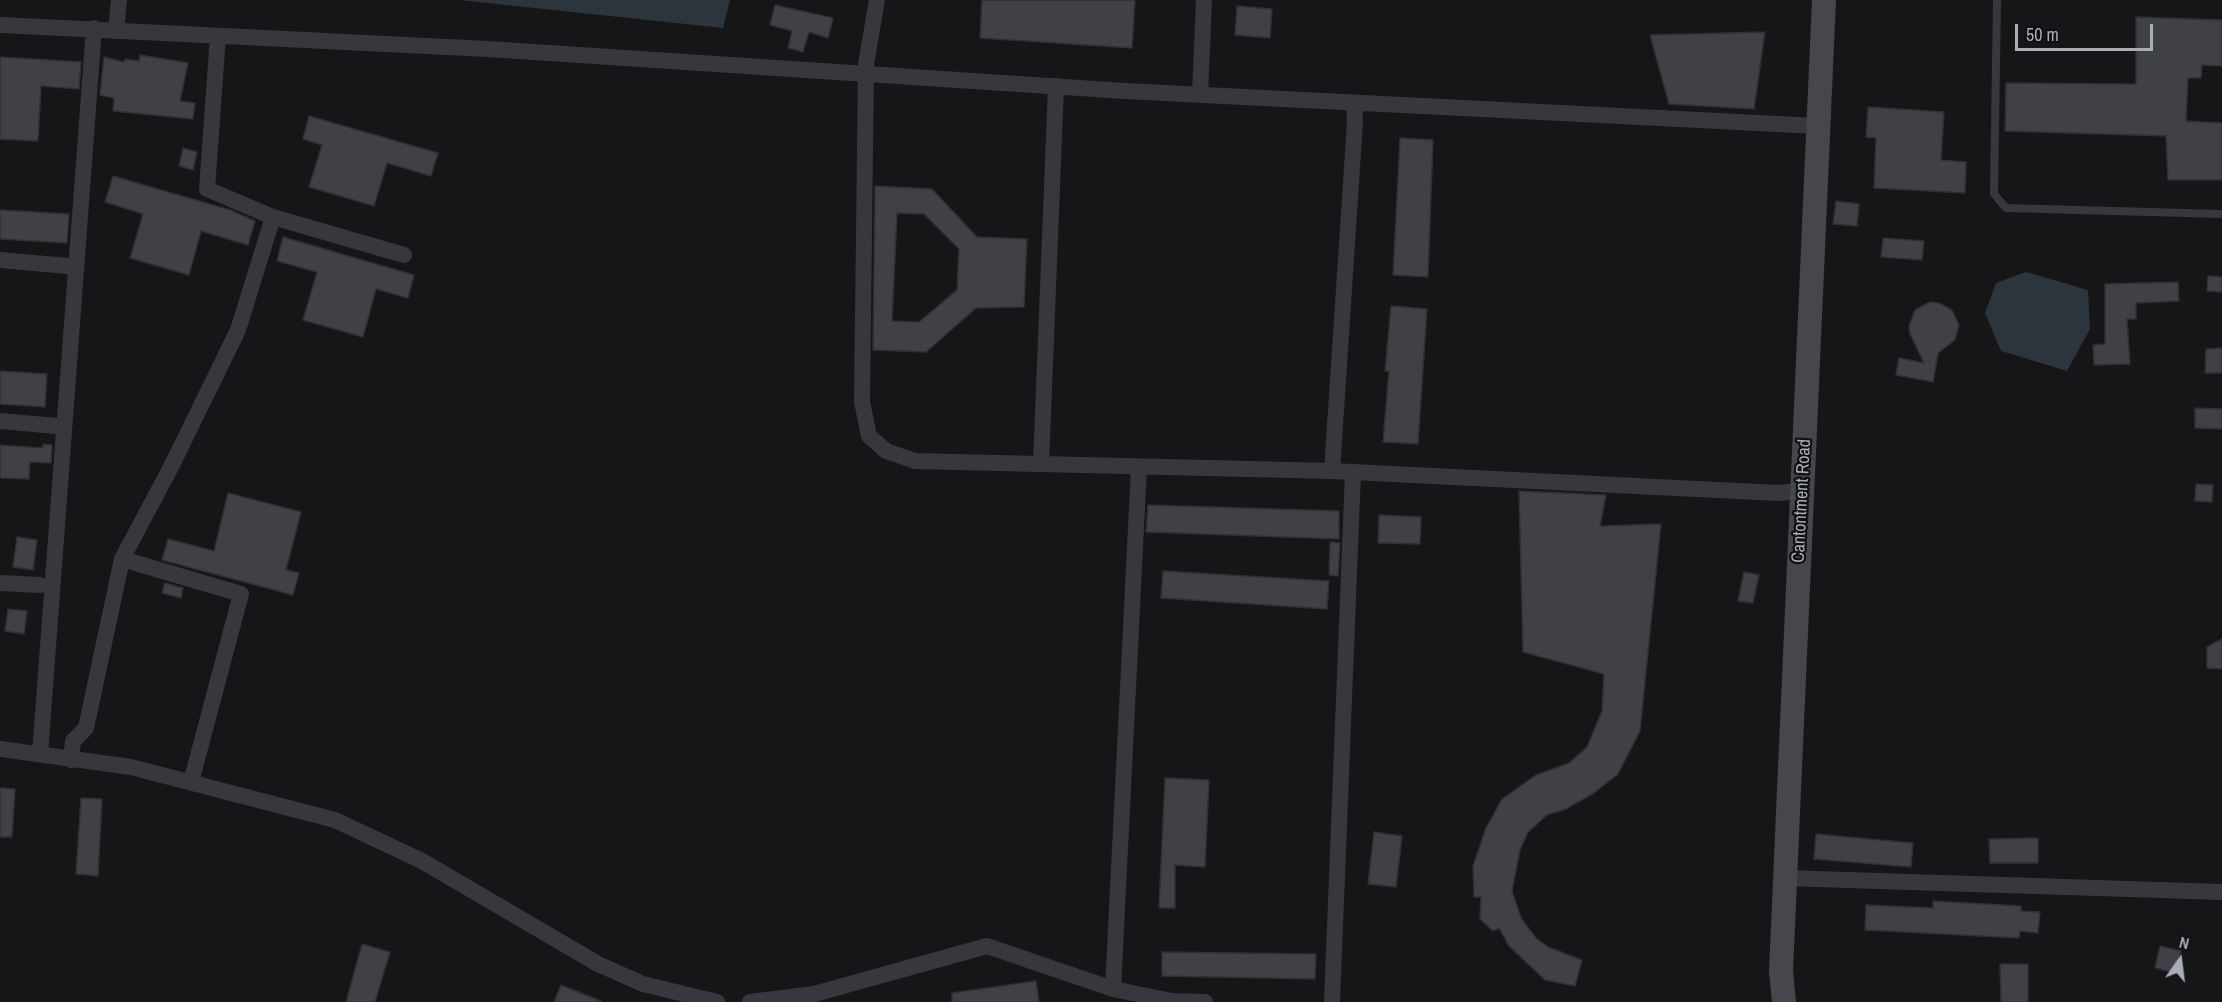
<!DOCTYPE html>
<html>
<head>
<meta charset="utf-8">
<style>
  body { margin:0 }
  #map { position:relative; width:2222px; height:1002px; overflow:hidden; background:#161618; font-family:"Archivo Narrow",sans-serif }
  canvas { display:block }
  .north { position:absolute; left:2150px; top:930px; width:60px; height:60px; -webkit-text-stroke:4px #111113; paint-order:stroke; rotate:14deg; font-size:16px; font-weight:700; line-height:24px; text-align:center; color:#a8adb8 }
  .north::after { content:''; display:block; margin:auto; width:21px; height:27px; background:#a8adb8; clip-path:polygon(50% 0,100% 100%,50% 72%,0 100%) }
  .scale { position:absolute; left:2015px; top:24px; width:138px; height:27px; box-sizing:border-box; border:3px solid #a8adb8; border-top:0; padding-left:8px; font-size:18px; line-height:21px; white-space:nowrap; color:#a8adb8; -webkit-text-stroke:4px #111113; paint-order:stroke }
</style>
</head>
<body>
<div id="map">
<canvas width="2222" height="1002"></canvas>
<div class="north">N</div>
<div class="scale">50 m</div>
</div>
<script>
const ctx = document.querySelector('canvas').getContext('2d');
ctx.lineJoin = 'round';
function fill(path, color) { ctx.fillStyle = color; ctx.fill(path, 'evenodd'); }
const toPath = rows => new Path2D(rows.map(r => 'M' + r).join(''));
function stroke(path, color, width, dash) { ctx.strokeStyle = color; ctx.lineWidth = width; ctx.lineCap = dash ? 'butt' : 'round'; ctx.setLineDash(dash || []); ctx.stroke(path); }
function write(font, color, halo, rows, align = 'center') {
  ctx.font = font + ' "Archivo Narrow",sans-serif'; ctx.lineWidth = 4.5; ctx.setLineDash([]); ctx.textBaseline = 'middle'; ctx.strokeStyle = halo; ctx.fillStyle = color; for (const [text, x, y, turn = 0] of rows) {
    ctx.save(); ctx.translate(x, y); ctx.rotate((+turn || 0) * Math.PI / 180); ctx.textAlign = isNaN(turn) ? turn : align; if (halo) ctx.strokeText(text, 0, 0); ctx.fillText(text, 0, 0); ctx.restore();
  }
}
const water = toPath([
  [459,0,730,0,723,28],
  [2026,272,2088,290,2090,329,2067,371,2001,351,1985,313,1996,283]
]);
const building = toPath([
  [982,0,1135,0,1132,48,980,38,982,0],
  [775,5,833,18,828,38,809,32,803,52,788,48,792,31,770,25,775,5],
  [1237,6,1272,9,1270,38,1235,35,1237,6],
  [2136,17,2222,20,2222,66,2202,65,2201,78,2188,78,2186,121,2222,123,2222,180,2168,180,2166,136,2005,131,2006,83,2136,84,2136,17],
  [1765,32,1754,109,1669,104,1650,35,1765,32],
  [140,55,188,63,180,101,195,103,193,119,113,111,114,98,100,95,104,57,124,62,125,59,139,61,140,55],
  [0,57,81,62,79,89,41,86,38,141,0,139,0,57],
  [1868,107,1944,112,1941,160,1966,162,1965,193,1874,188,1876,138,1866,137,1868,107],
  [309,116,438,153,431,176,387,163,374,206,309,187,322,145,303,139,309,116],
  [1400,138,1433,140,1428,277,1393,275,1400,138],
  [183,148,197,152,193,170,179,166,183,148],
  [113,176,230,210,255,221,248,245,201,231,189,275,130,258,143,214,105,202,113,176],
  [875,186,932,189,977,237,1027,239,1024,307,976,308,926,352,873,350,875,186],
  [897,213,924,214,959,249,957,290,919,322,892,321,897,213],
  [1836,201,1859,204,1857,226,1833,224,1836,201],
  [0,210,69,214,67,243,0,239,0,210],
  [283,237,414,275,408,298,376,289,363,337,303,320,317,272,277,261,283,237],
  [1883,238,1924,241,1922,260,1881,257,1883,238],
  [2208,276,2222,277,2222,292,2207,291,2208,276],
  [2178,282,2179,301,2136,303,2136,319,2127,319,2130,364,2094,365,2093,345,2105,344,2105,284,2178,282],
  [1930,302,1939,303,1952,310,1959,325,1955,340,1938,353,1933,382,1896,375,1899,358,1924,363,1910,334,1909,326,1915,310,1930,302],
  [1391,306,1427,309,1418,444,1383,442,1389,371,1385,371,1391,306],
  [2222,348,2222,373,2205,373,2206,349,2222,348],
  [0,371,47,374,45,407,0,404,0,371],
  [2195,408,2222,409,2222,429,2195,428,2195,408],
  [43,444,52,445,51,463,30,462,29,479,0,478,0,445,43,448,43,444],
  [2196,484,2213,485,2212,502,2195,501,2196,484],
  [1519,491,1606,495,1600,526,1661,524,1640,731,1618,774,1594,793,1566,809,1547,815,1528,832,1520,850,1512,891,1521,918,1536,938,1548,947,1582,960,1575,986,1545,980,1509,946,1499,928,1493,931,1480,919,1481,897,1474,897,1473,866,1486,828,1502,799,1536,775,1569,763,1587,747,1602,711,1604,674,1523,652,1519,491],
  [228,493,301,512,286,570,299,573,293,595,162,560,168,539,214,551,228,493],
  [1148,505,1339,511,1339,539,1146,532,1148,505],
  [1379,515,1421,517,1420,544,1378,543,1379,515],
  [17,537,37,540,33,570,13,567,17,537],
  [1330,542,1340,543,1338,576,1329,575,1330,542],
  [1163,571,1329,581,1327,609,1161,598,1163,571],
  [1744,572,1759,575,1753,603,1738,601,1744,572],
  [165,583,183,588,181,598,162,593,165,583],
  [8,609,27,611,24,634,5,631,8,609],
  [2222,639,2222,669,2207,668,2207,647,2222,639],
  [1165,778,1209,780,1205,867,1175,865,1175,908,1159,908,1165,778],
  [0,788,15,789,12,837,0,837,0,788],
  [81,798,102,799,98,876,76,874,81,798],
  [1374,832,1402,836,1396,887,1368,884,1374,832],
  [1816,834,1913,843,1911,867,1814,859,1816,834],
  [2038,838,2038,863,1990,863,1989,839,2038,838],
  [1933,901,2021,906,2021,911,2040,912,2038,933,2020,931,2019,938,1865,930,1866,905,1933,908,1933,901],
  [362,944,390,952,375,1002,346,1002,362,944],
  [2160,946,2181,951,2176,973,2155,968,2160,946],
  [1162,952,1316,954,1315,979,1162,976,1162,952],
  [2000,964,2028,964,2028,1002,2001,1002,2000,964],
  [1036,981,1039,1002,952,1002,952,993,1036,981],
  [561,985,601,1001,601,1002,554,1002,561,985]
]);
const lane = toPath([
  [1997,0,1994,194,2006,208,2222,214]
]);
const street = toPath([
  [877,0,866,64,862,402,869,436,886,451,915,461,1332,471,1778,493,1802,491],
  [0,25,488,49,1125,91,1818,126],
  [116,31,119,0],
  [218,36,207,189,273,217,404,255],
  [1200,95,1204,0],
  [0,260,68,266],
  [0,421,56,426],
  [1041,464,1056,86],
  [1332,471,1355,122,1354,103],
  [122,559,171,467,238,330,273,217],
  [0,583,40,585],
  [0,749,131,767,335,820,422,861,598,964,643,984,717,1002],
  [40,754,94,28],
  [71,760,73,741,86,728,122,559,241,594,191,782],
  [1785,878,2222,892],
  [1113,989,1139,467],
  [750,1002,814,994,987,946,1113,989,1172,1001,1205,1002],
  [1332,1002,1353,472]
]);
const secondary = toPath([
  [1784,1002,1781,971,1824,0]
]);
const streetNames = [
  ["Cantontment Road",1802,501,-87]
];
fill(water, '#2c353c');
fill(building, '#404145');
stroke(building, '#303034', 1.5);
stroke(lane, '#37383d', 8);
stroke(street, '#37383d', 16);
stroke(secondary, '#45474d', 24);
write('18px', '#a8adb8', '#111113', streetNames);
</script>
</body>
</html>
